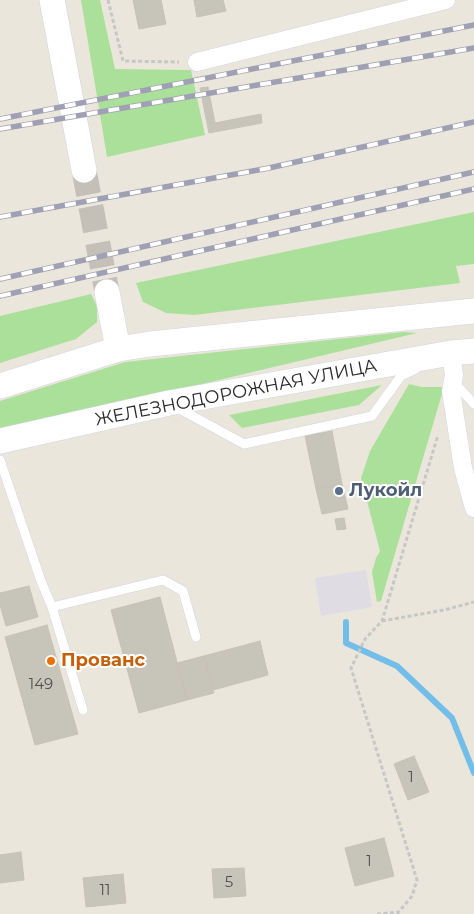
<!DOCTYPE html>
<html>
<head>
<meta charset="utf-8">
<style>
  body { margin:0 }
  canvas { display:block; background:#ebe6dc }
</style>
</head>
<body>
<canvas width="474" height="914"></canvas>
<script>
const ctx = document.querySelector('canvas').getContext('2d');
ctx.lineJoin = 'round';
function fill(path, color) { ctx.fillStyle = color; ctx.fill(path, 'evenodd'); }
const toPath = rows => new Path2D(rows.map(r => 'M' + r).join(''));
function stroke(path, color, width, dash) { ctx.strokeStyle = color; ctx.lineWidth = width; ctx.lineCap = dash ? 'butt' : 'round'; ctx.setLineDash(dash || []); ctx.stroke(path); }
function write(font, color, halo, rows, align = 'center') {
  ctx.font = font + ' Montserrat,sans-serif'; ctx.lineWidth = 4; ctx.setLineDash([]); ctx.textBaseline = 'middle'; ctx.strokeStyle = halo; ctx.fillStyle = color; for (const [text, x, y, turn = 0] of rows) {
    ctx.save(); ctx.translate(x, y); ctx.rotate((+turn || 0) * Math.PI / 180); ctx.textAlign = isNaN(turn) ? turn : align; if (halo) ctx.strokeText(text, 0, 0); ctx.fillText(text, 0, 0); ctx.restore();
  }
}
const industrial = toPath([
  [366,570,372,607,321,616,315,578]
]);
const green = toPath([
  [81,0,100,0,115,69,191,70,205,135,107,157],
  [474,212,474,264,456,266,460,283,194,315,166,313,143,302,136,283],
  [91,294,97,306,97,322,76,339,0,363,0,316],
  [403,332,417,333,0,432,0,401,125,362],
  [409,384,422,387,444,387,381,601,377,602,372,572,376,558,380,551,361,478,370,451],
  [382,385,359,405,242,428,229,415]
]);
const stream = toPath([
  [346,622,346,643,397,666,452,718,474,773]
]);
const building = toPath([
  [133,0,161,0,166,24,139,29,133,0],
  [194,0,223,0,226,11,197,17,194,0],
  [208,87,215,123,261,114,262,123,209,133,200,88,208,87],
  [332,431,342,484,316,489,305,436,332,431],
  [342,484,348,509,322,514,316,489,342,484],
  [344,518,346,529,337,530,335,519,344,518],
  [29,586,38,617,6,626,0,605,0,593,29,586],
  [160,597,187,700,139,713,111,610,160,597],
  [47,625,78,734,35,745,5,637,47,625],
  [260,641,268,675,213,690,204,656,260,641],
  [204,656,214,693,187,700,177,663,204,656],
  [414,756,429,792,408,800,394,764,414,756],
  [384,838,394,876,355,886,345,848,384,838],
  [21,852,24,880,0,883,0,855,21,852],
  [244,868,246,896,214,898,212,869,244,868],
  [123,874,126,903,86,907,83,878,123,874]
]);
const secondaryTunnel = toPath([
  [84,170,107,292]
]);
const path = toPath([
  [108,0,123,61,179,62],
  [382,621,444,610,474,602],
  [377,914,398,912],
  [397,914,412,896,417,880,351,668,365,639,382,621,438,435]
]);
const lane = toPath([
  [454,382,474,404],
  [176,407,244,444,372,416,401,376,416,369],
  [0,460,41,581,52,607,163,580,183,591,196,637],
  [52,607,83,710]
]);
const street = toPath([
  [197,62,446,0],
  [451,353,454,375,451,391,463,468,474,508]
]);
const secondary = toPath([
  [52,0,84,170],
  [107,292,118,349],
  [0,386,118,349,150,344,474,311],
  [0,441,169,403,451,353,474,351]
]);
const rail = toPath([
  [0,119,474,25],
  [0,129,474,48],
  [0,217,269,168,474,122],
  [0,279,474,172],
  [0,296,474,189]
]);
const markers = [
  [339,491,5,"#5c6f8a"],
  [51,661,5,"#e8710a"]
];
const numberNames = [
  ["149",41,685],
  ["1",411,778],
  ["1",369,862],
  ["5",229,883],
  ["11",105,891]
];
const streetNames = [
  ["ЖЕЛЕЗНОДОРОЖНАЯ УЛИЦА",236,393,-11]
];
const serviceNames = [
  ["Лукойл",349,491]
];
const foodNames = [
  ["Прованс",61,661]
];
fill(industrial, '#dfdce4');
fill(green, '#abe09a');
stroke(stream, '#73bde9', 6);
fill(building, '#c7c4ba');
stroke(building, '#c6c2b6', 1);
stroke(secondaryTunnel, '#c4c0b8', 25, [25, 12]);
stroke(lane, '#d1d3e2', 10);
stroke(street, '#d1d3e2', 19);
stroke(secondary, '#d1d3e2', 26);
stroke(path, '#c7c7c7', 3, [4, 2.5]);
stroke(lane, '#fff', 9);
stroke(street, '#fff', 18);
stroke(secondary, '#fff', 25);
stroke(rail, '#9fa0b3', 5.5);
stroke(rail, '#fff', 4, [11]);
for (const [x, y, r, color] of markers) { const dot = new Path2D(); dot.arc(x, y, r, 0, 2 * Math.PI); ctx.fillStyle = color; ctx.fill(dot); stroke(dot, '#fff', 2); }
write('15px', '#50504d', null, numberNames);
write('18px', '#292929', '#fff', streetNames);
write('bold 18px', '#4e5e75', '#fff', serviceNames, 'left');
write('bold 18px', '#c56008', '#fff', foodNames, 'left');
</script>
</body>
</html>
